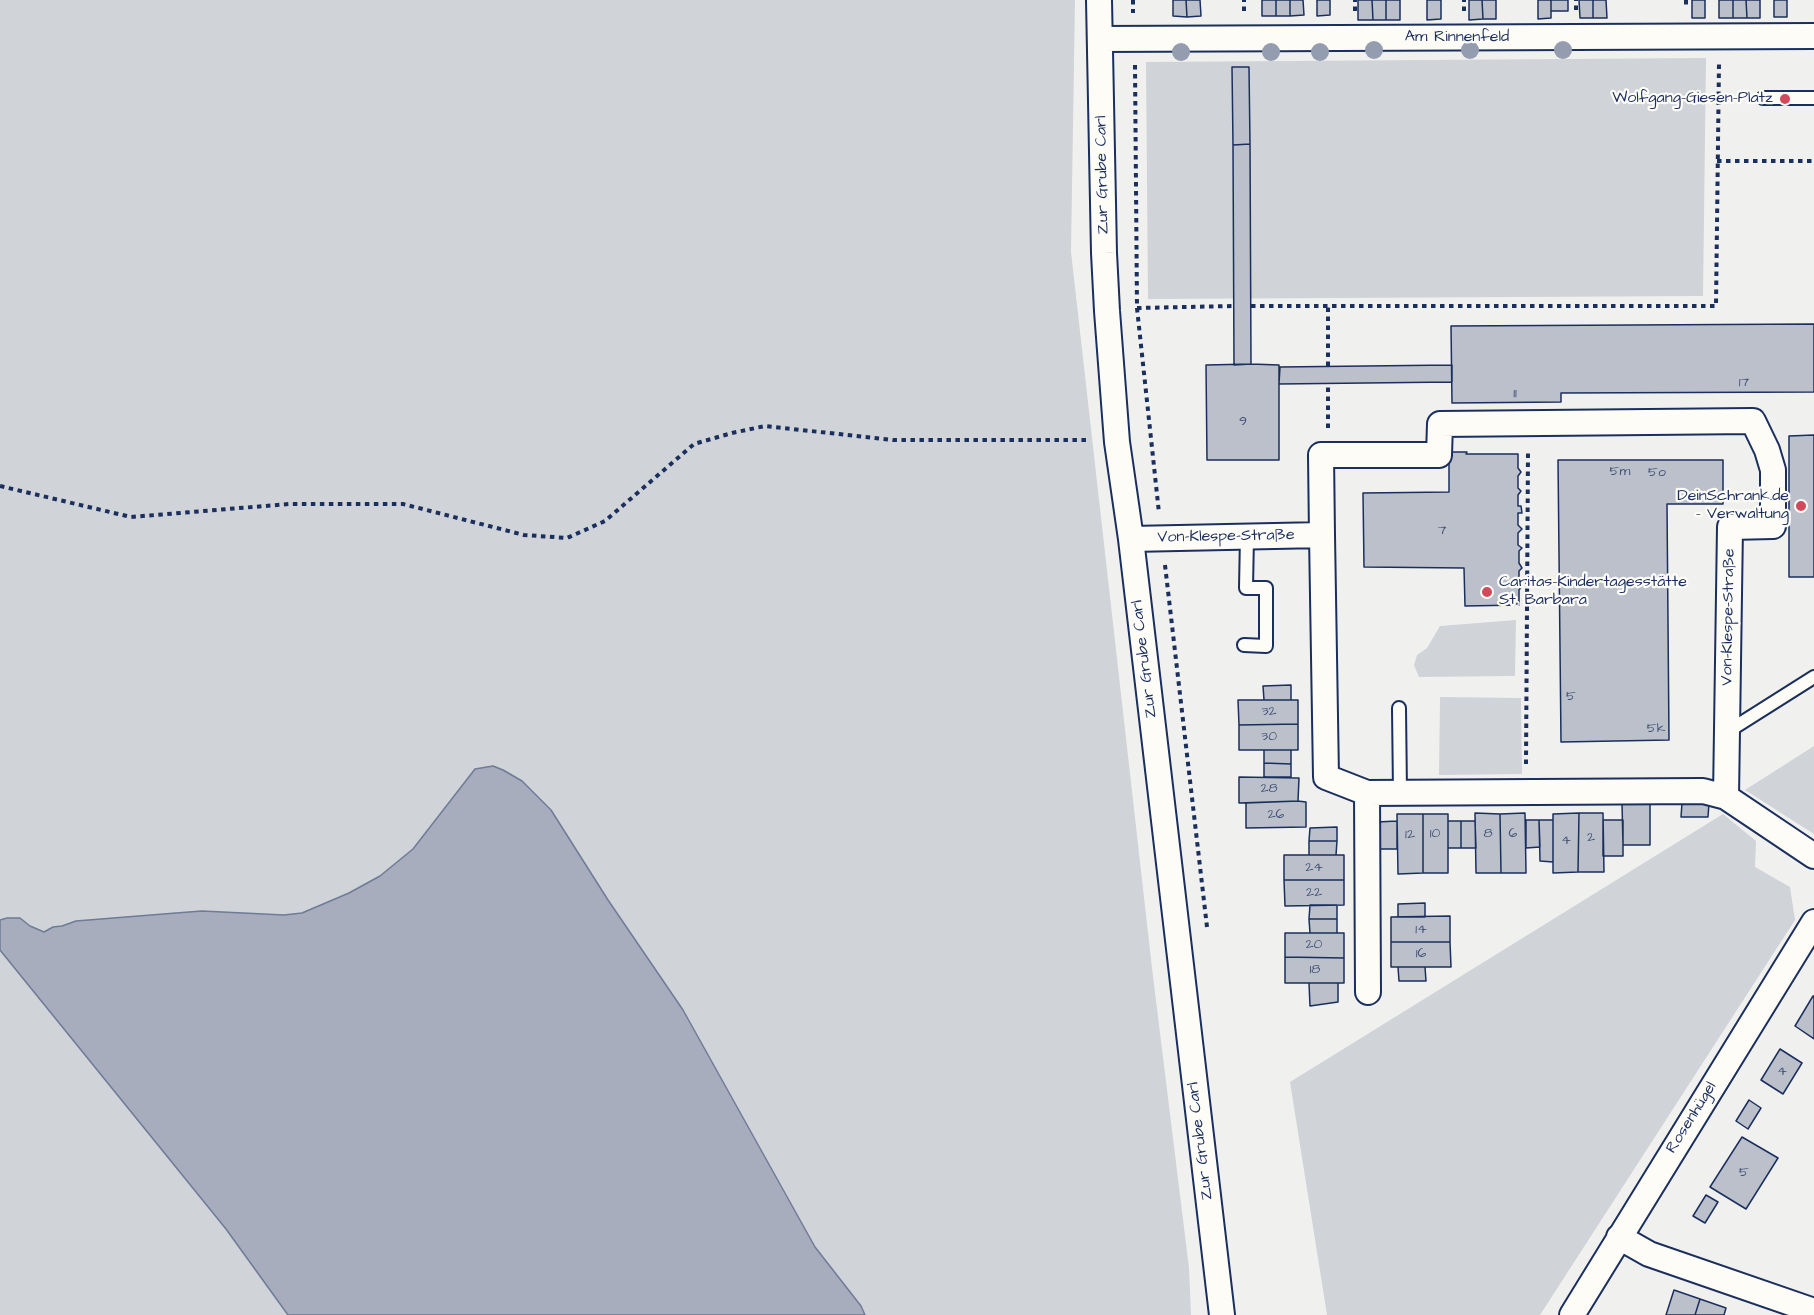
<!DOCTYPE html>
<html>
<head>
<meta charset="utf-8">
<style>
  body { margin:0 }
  canvas { display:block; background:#f0f0ee }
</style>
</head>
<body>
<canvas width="1814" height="1315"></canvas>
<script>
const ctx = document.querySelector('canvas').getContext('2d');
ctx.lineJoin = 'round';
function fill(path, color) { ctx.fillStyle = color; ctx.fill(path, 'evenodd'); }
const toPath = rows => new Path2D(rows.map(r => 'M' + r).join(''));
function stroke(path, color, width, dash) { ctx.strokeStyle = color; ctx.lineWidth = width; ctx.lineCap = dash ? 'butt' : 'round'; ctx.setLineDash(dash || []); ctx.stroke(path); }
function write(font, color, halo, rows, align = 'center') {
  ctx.font = font + ' "Architects Daughter",sans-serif'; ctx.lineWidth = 4.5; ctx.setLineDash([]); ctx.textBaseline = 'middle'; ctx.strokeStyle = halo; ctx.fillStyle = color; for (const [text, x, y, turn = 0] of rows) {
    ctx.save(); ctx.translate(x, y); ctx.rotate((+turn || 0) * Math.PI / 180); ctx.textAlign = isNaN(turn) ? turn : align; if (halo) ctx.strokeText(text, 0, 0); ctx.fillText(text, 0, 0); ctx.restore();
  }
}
const green = toPath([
  [0,0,1075,0,1071,252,1152,968,1189,1268,1191,1315,865,1315,861,1306,815,1247,766,1159,551,810,428,832,413,849,380,876,349,893,302,913,284,915,202,911,176,913,76,921,62,926,53,927,44,932,30,926,20,918,0,920],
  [1706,58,1703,296,1148,299,1146,62],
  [1516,620,1515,676,1419,677,1414,665,1417,655,1427,648,1440,626],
  [1440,697,1521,698,1522,774,1439,775],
  [1814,746,1814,834,1745,790],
  [1723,814,1756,841,1755,867,1790,887,1795,920,1540,1315,1327,1315,1290,1082],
  [0,950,226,1229,288,1315,0,1315]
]);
const water = toPath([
  [493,766,503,770,522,781,551,810,608,900,683,1010,815,1247,861,1306,865,1315,288,1315,226,1229,0,950,0,920,7,918,20,918,30,926,44,932,53,927,62,926,76,921,176,913,202,911,284,915,302,913,349,893,380,876,413,849,475,769,493,766]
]);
const building = toPath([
  [1173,0,1186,0,1187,17,1173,16,1173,0],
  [1186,0,1200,0,1201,16,1187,17,1186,0],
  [1262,0,1276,0,1276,16,1262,16,1262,0],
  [1276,0,1290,0,1290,16,1276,16,1276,0],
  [1290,0,1303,0,1304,15,1290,16,1290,0],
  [1317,0,1330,0,1330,15,1317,16,1317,0],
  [1358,0,1372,0,1373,20,1358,20,1358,0],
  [1372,0,1386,0,1386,20,1373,20,1372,0],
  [1386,0,1400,0,1400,20,1386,20,1386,0],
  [1427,0,1441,0,1441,19,1427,20,1427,0],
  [1469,0,1482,0,1483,19,1469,20,1469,0],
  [1482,0,1496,0,1496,19,1483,19,1482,0],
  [1538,0,1551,0,1551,18,1538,19,1538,0],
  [1551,0,1568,0,1568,11,1551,11,1551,0],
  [1579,0,1593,0,1593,18,1580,18,1579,0],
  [1593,0,1606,0,1607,18,1593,18,1593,0],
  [1692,0,1705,0,1705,18,1692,18,1692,0],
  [1719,0,1733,0,1733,18,1719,18,1719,0],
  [1733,0,1746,0,1747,18,1733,18,1733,0],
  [1746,0,1760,0,1760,18,1747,18,1746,0],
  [1774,0,1787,0,1787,17,1774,17,1774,0],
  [1232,67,1249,67,1250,144,1233,145,1232,67],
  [1250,144,1251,364,1234,365,1233,145,1250,144],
  [1814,324,1814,392,1561,393,1561,402,1452,403,1451,326,1814,324],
  [1251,364,1279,365,1279,460,1207,460,1206,365,1251,364],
  [1452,365,1452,382,1279,384,1280,367,1452,365],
  [1814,435,1814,577,1789,577,1789,436,1814,435],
  [1449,452,1467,452,1466,454,1518,454,1518,468,1521,472,1518,476,1518,488,1521,491,1518,495,1518,506,1521,506,1522,513,1518,513,1518,525,1522,529,1518,533,1518,545,1522,548,1519,551,1519,563,1522,568,1519,571,1519,583,1522,586,1519,590,1519,605,1465,606,1464,568,1364,567,1363,493,1449,492,1449,452],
  [1558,460,1723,460,1723,504,1667,504,1669,740,1561,742,1558,460],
  [1291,685,1291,700,1264,700,1263,686,1291,685],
  [1238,700,1298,700,1298,724,1239,725,1238,700],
  [1298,724,1298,750,1239,750,1239,725,1298,724],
  [1264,750,1291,750,1291,764,1264,763,1264,750],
  [1264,763,1291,764,1291,777,1264,777,1264,763],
  [1239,777,1299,778,1298,801,1239,803,1239,777],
  [1298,801,1306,802,1306,827,1246,828,1246,803,1298,801],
  [1622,803,1650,804,1650,845,1623,845,1622,803],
  [1682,803,1709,803,1708,817,1681,817,1682,803],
  [1475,813,1500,814,1501,873,1476,873,1475,813],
  [1525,813,1526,873,1501,873,1500,814,1525,813],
  [1579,813,1603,813,1604,872,1578,872,1579,813],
  [1579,813,1578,872,1553,873,1553,814,1579,813],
  [1397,814,1423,814,1423,873,1398,874,1397,814],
  [1423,814,1448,814,1448,873,1423,873,1423,814],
  [1526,820,1539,820,1540,847,1526,848,1526,820],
  [1539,820,1553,820,1553,862,1540,861,1539,820],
  [1603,820,1623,820,1623,856,1603,856,1603,820],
  [1397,821,1397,849,1377,849,1377,822,1397,821],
  [1448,821,1461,821,1461,848,1448,848,1448,821],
  [1461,821,1475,821,1476,848,1461,848,1461,821],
  [1337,827,1337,841,1309,841,1310,828,1337,827],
  [1309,841,1337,841,1336,855,1309,855,1309,841],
  [1284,855,1344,855,1344,880,1284,880,1284,855],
  [1284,880,1344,880,1344,905,1285,906,1284,880],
  [1425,903,1425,917,1398,917,1398,904,1425,903],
  [1310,905,1337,905,1337,919,1309,919,1310,905],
  [1450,916,1450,942,1391,942,1391,917,1450,916],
  [1309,919,1337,919,1337,933,1310,933,1309,919],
  [1285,933,1344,933,1344,958,1285,957,1285,933],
  [1391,942,1450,942,1451,967,1391,967,1391,942],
  [1285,957,1344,958,1344,983,1285,983,1285,957],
  [1398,967,1425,967,1426,981,1399,981,1398,967],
  [1309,983,1338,983,1338,1002,1310,1006,1309,983],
  [1813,996,1814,996,1814,1039,1795,1026,1813,996],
  [1780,1049,1802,1063,1783,1094,1761,1080,1780,1049],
  [1749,1100,1761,1108,1748,1129,1736,1121,1749,1100],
  [1742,1137,1778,1158,1746,1209,1710,1187,1742,1137],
  [1706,1195,1718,1202,1705,1223,1693,1216,1706,1195],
  [1674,1290,1700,1299,1695,1315,1666,1315,1674,1290],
  [1700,1299,1726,1308,1724,1315,1695,1315,1700,1299]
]);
const path = toPath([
  [1133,0,1133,13],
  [1686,0,1686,9],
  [1576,10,1576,0],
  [1244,11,1244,0],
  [1355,11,1355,0],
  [1464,11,1464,0],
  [1135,65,1137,308,1159,513],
  [1719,98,1744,98],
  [1717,161,1814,161],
  [1251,306,1716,306,1719,63],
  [1137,308,1234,306],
  [1328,366,1328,305],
  [1328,428,1328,383],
  [0,486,131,517,289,504,403,504,524,535,567,538,605,521,694,444,732,433,765,426,893,440,1089,440],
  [1165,565,1207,927],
  [1526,764,1528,451]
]);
const service = toPath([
  [1763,98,1814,98],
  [1244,645,1266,646,1266,588,1246,588,1247,536],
  [1399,708,1400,792],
  [1727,732,1814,677]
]);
const minor = toPath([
  [1099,0,1104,253,1107,311,1117,442,1131,539,1222,1315],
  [1100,39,1814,36],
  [1322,535,1321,455,1439,455,1440,424,1753,421,1767,450,1773,470,1773,526,1730,527,1726,797],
  [1131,539,1322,535,1326,777,1367,793,1703,791,1726,797,1814,856],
  [1367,793,1368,992],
  [1619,1237,1649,1254,1814,1311],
  [1572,1315,1814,922]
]);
const trees = [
  [1374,50],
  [1470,50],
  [1563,50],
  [1181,52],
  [1271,52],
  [1320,52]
];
const markers = [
  [1785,99,6,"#d1495b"],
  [1801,506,6,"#d1495b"],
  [1487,592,6,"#d1495b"]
];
const numberNames = [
  ["17",1744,383],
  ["11",1515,394],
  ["9",1243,422],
  ["5m",1620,472],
  ["5o",1657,473],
  ["7",1442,531],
  ["5",1571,697],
  ["32",1269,712],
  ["5k",1656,729],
  ["30",1269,737],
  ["28",1269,789],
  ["26",1276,815],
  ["10",1435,834],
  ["8",1488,834],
  ["6",1513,834],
  ["12",1410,835],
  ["2",1591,838],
  ["4",1566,841],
  ["24",1314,868],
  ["22",1314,893],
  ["14",1421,930],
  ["20",1314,945],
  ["16",1421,954],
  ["18",1315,970],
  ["4",1782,1072],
  ["5",1744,1173]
];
const streetNames = [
  ["Am Rinnenfeld",1457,38],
  ["Zur Grube Carl",1103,175,-91],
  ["Von-Klespe-Straße",1226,537,-1],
  ["Von-Klespe-Straße",1729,617,-89],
  ["Zur Grube Carl",1145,659,-97],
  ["Rosenhügel",1692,1118,-58],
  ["Zur Grube Carl",1201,1141,-97]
];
const poiNames = [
  ["Wolfgang-Giesen-Platz",1773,99],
  ["DeinSchrank.de",1789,497],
  ["- Verwaltung",1789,515],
  ["Caritas-Kindertagesstätte",1499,583,"left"],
  ["St. Barbara",1499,601,"left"]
];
fill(green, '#d0d3d8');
fill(water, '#a7adbd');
stroke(water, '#6f7b97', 1.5);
fill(building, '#bbc0ca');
stroke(building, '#1b2f5e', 1.5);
stroke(service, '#1b2f5e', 16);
stroke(minor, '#1b2f5e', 28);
stroke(path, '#1b2f5e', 4, [4.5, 4.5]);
stroke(service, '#fdfcf7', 12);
stroke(minor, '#fdfcf7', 24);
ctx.fillStyle = '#949caf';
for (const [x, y] of trees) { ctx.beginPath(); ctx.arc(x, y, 9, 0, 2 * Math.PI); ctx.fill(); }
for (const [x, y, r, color] of markers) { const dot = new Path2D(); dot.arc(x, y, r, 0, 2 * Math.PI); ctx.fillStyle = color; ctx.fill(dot); stroke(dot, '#fdfcf7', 2); }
write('14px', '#435379', null, numberNames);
write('16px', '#1b2f5e', '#fdfcf7', streetNames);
write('16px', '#1b2f5e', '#fdfcf7', poiNames, 'right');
</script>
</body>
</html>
